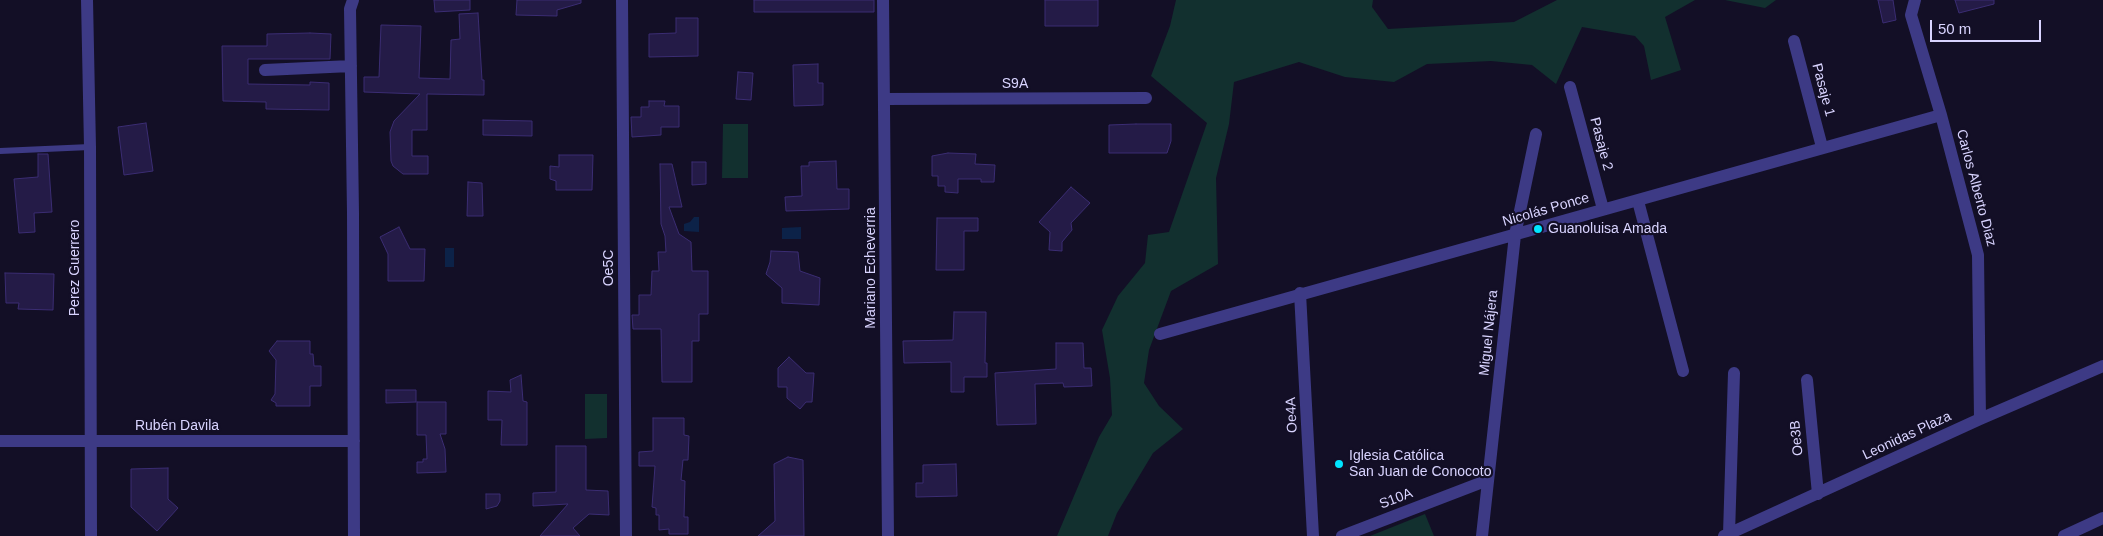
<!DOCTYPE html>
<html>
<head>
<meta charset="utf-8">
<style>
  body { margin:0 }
  #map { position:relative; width:2103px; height:536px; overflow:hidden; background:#130f26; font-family:Helvetica,sans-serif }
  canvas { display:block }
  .scale { position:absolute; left:1930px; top:20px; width:111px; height:22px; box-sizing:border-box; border:2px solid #d9d4ff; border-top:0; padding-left:6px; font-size:15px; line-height:18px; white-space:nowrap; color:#d9d4ff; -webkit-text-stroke:4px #130f26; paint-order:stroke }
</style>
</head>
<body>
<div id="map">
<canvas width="2103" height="536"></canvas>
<div class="scale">50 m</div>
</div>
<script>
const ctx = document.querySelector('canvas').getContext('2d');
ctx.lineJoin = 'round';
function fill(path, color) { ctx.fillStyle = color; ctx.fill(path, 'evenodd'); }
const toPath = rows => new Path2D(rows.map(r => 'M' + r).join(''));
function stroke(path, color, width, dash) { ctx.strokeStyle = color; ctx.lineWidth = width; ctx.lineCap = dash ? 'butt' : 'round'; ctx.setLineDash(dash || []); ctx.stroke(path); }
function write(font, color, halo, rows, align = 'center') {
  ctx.font = font + ' Helvetica,sans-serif'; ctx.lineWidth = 4.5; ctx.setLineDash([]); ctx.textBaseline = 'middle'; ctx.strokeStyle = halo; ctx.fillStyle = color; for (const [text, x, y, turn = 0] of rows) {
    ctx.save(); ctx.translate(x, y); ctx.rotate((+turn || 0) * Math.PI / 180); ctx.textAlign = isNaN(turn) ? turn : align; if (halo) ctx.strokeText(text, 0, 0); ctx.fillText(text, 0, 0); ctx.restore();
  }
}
const green = toPath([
  [1176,0,1373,0,1372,7,1388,29,1514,22,1557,0,1695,0,1665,17,1681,70,1651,80,1644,46,1635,36,1582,27,1556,84,1532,65,1491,61,1427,64,1394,82,1345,77,1299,62,1234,82,1229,124,1216,178,1218,264,1171,291,1149,350,1144,383,1159,406,1183,429,1153,453,1117,513,1108,536,1057,536,1099,437,1112,415,1110,378,1102,330,1118,296,1145,263,1148,235,1169,232,1207,123,1151,76,1170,26],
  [1725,0,1776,0,1765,8],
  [723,124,748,124,748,178,722,178],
  [585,394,607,394,607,438,585,439],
  [1425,514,1434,536,1370,536]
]);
const water = toPath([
  [694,217,699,217,699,232,684,231,684,224,690,222],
  [801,227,801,239,782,239,782,228],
  [445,248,454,248,454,267,445,267]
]);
const building = toPath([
  [434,0,470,0,470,10,435,12,434,0],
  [517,0,581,0,581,3,557,10,557,16,516,15,517,0],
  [754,0,874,0,874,12,754,12,754,0],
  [1045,0,1098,0,1098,26,1045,26,1045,0],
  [1878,0,1893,0,1896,20,1883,23,1878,0],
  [1955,0,1994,0,1994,4,1959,13,1955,0],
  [478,13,482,80,484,80,484,95,427,94,427,130,412,130,412,156,428,156,428,174,403,174,393,166,391,161,390,132,394,121,420,94,364,92,364,77,379,77,381,25,421,26,419,78,450,79,451,40,460,39,459,14,478,13],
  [676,18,698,18,698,56,649,57,649,34,676,33,676,18],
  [310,33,331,34,330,59,248,59,248,84,310,85,310,82,329,83,329,110,266,109,266,102,223,101,222,46,267,46,267,34,310,33],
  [818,64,818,83,823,83,823,105,794,106,793,65,818,64],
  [738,72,753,73,751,100,736,99,738,72],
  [649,101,665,101,664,106,679,106,679,127,661,127,661,135,632,137,631,117,641,117,641,107,649,107,649,101],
  [483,120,532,121,532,136,483,135,483,120],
  [146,123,153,171,124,175,118,127,146,123],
  [1136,124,1171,124,1171,141,1167,153,1109,153,1109,125,1136,124],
  [948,153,976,154,975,164,995,165,994,182,981,182,981,179,958,179,958,193,945,192,945,186,938,186,938,176,932,176,932,156,948,153],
  [38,154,48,154,52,212,34,213,35,232,19,233,14,179,38,177,38,154],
  [559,155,593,155,592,190,556,190,556,181,550,179,550,166,559,167,559,155],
  [836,161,837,189,849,189,849,209,786,211,785,197,802,196,801,166,809,166,809,162,836,161],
  [692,162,706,162,706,184,692,185,692,162],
  [660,164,672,164,682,207,669,207,679,234,691,242,692,271,708,271,708,314,699,314,699,341,692,341,692,382,662,382,661,329,633,329,632,315,639,315,639,295,651,295,652,271,659,271,658,252,666,252,665,236,661,224,660,164],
  [468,182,482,183,483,216,467,216,468,182],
  [1071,187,1090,203,1071,223,1072,230,1062,242,1062,251,1049,250,1050,232,1039,222,1071,187],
  [937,218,978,218,978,231,964,231,964,270,936,270,937,218],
  [399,227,410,249,425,249,424,281,388,281,388,254,380,237,399,227],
  [771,251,798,252,800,271,820,278,819,305,782,303,782,288,766,274,770,262,771,251],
  [5,273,54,274,53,310,18,309,19,303,6,303,5,273],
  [954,312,986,312,985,363,987,363,987,377,964,377,964,392,951,392,951,362,904,363,903,341,953,340,954,312],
  [277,341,310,341,310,354,313,354,314,366,321,366,321,386,310,386,310,406,276,406,276,403,271,400,275,394,276,360,269,351,277,341],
  [1056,343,1083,343,1084,368,1091,368,1092,386,1064,387,1063,383,1035,384,1036,424,997,425,995,373,1056,369,1056,343],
  [789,357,806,373,814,373,812,402,806,402,800,409,787,398,787,387,778,387,778,368,789,357],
  [521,375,523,401,527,402,527,445,501,445,502,420,488,420,488,391,511,392,510,380,521,375],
  [386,390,416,390,416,402,386,403,386,390],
  [417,402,446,402,446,434,440,434,445,449,446,472,417,473,417,462,423,462,423,459,427,459,426,435,417,435,417,402],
  [653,418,684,418,684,435,689,436,688,460,683,460,681,480,685,481,684,517,688,517,688,534,669,534,669,529,659,530,659,515,656,515,656,508,652,507,655,466,639,466,639,452,653,451,653,418],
  [556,446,586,446,586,490,608,491,609,515,589,514,573,528,580,536,540,536,568,504,533,506,533,493,556,492,556,446],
  [788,457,803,460,804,536,758,536,775,521,774,464,788,457],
  [956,464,957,496,916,497,916,483,923,483,923,465,956,464],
  [168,468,168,499,178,508,157,531,131,507,131,469,168,468],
  [486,494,500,494,500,501,497,506,486,509,486,494]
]);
const lane = toPath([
  [0,151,90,147]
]);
const street = toPath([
  [87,0,90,147,91,536],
  [353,0,350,9,353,213,354,536],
  [622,0,626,536],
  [883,0,888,536],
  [1915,0,1911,15,1941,115,1978,255,1980,419],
  [1794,41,1822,147],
  [265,70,351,66],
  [1570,87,1603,209],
  [885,99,1146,98],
  [1638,201,1683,371],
  [1300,293,1313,536],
  [1160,334,1941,115],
  [1807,380,1818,494],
  [0,441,354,441],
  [1729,534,1734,373],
  [1342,536,1488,480],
  [1482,536,1515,235,1536,134],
  [1724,536,1980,419,2103,366],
  [2064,536,2103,518]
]);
const markers = [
  [1538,229,5,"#00e5ff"],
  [1339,464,5,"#00e5ff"]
];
const streetNames = [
  ["S9A",1015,84],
  ["Pasaje 1",1823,90,75],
  ["Pasaje 2",1601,144,75],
  ["Carlos Alberto Diaz",1976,188,75],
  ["Nicolás Ponce",1546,210,-16],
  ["Perez Guerrero",75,268,-90],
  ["Oe5C",609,268,-90],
  ["Mariano Echeverria",871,268,-90],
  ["Miguel Nájera",1489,333,-84],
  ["Oe4A",1292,415,-93],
  ["Rubén Davila",177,426],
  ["Leonidas Plaza",1907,436,-25],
  ["Oe3B",1797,438,-95],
  ["S10A",1396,499,-21]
];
const poiNames = [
  ["Guanoluisa Amada",1548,229],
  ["Iglesia Católica",1349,456],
  ["San Juan de Conocoto",1349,472]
];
fill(green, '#12302f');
fill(water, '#0c2248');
fill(building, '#241b47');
stroke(building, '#3b2d73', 1);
stroke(lane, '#3d3a85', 6);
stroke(street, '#3d3a85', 12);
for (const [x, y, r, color] of markers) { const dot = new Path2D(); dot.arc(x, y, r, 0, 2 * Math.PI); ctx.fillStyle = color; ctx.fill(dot); stroke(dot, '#130f26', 2); }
write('14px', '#d9d4ff', '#130f26', streetNames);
write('14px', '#d9d4ff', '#130f26', poiNames, 'left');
</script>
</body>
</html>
